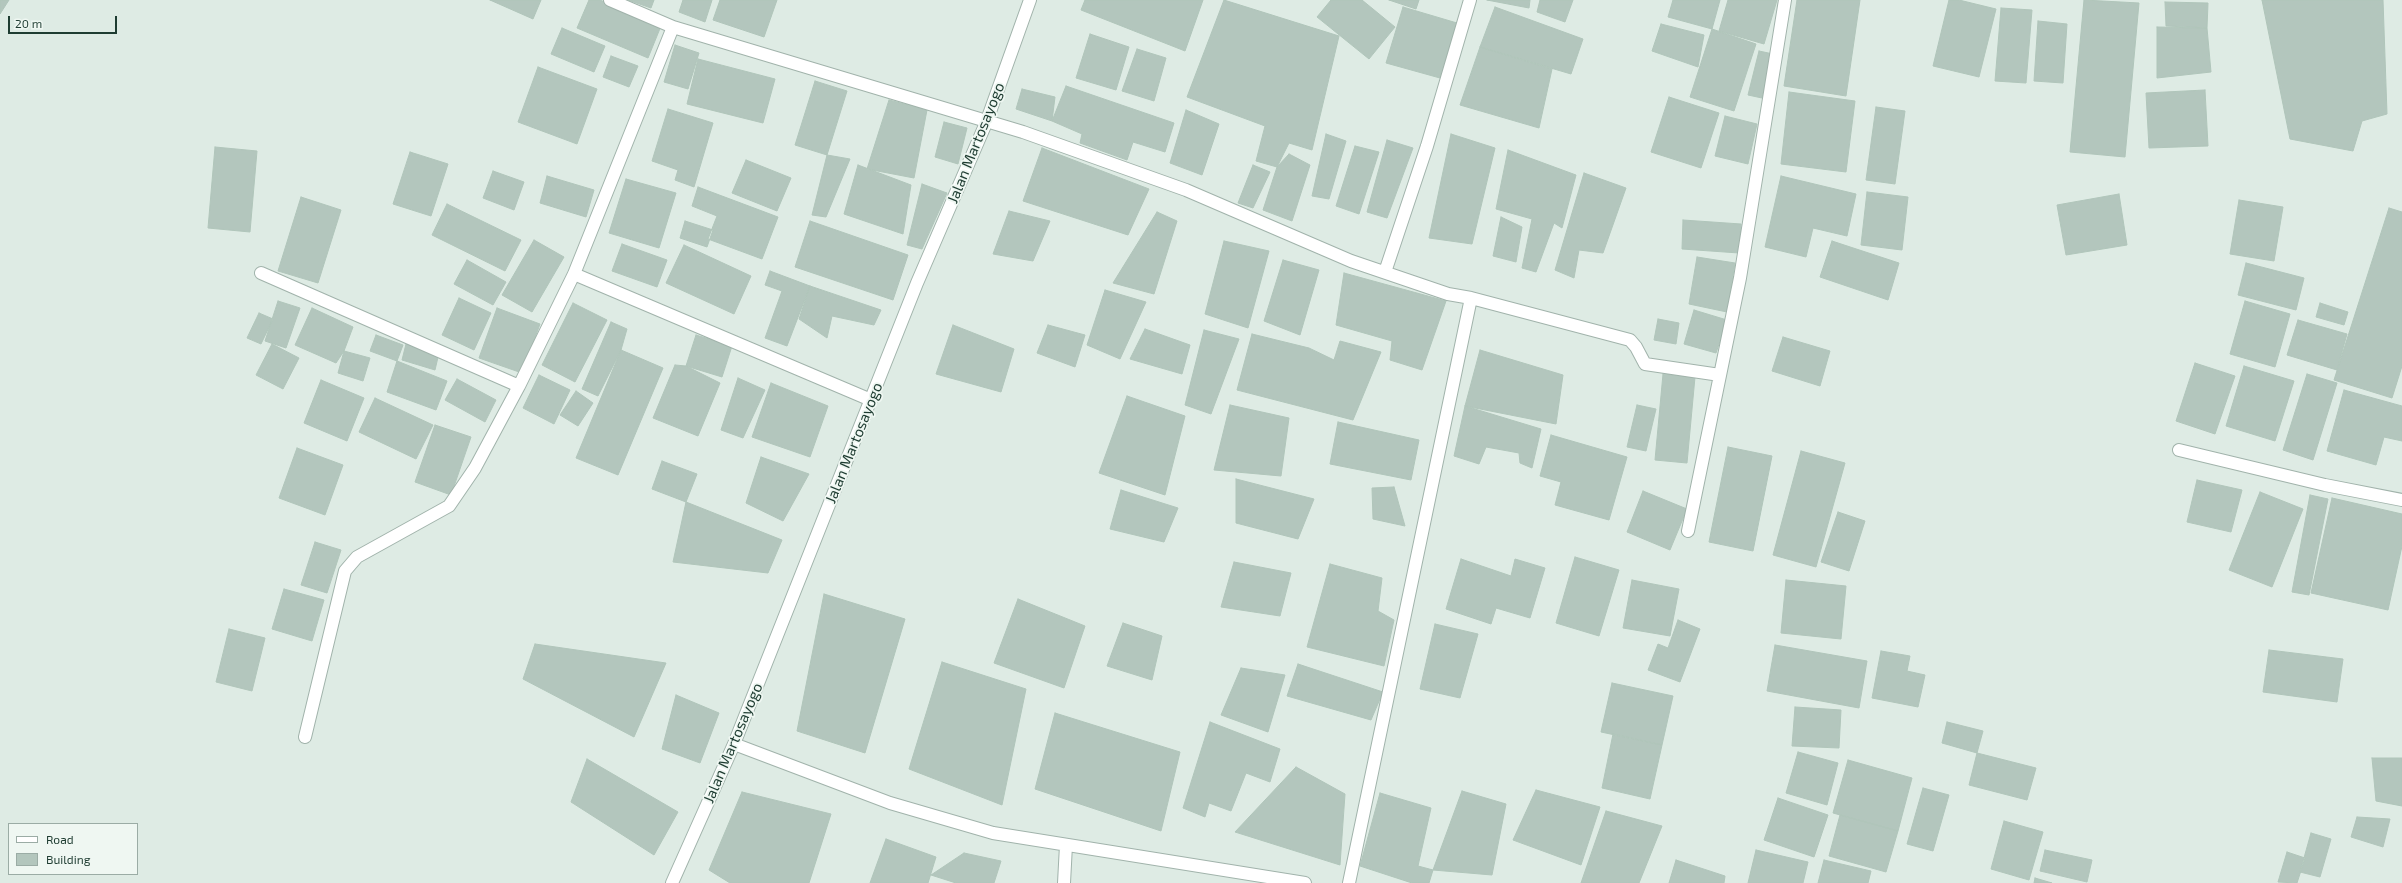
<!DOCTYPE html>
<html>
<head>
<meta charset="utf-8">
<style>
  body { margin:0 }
  #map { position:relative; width:2402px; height:883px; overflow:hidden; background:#deebe4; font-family:"Exo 2",sans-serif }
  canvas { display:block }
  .legend { position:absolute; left:8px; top:823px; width:130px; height:52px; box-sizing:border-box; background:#eff7f2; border:1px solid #9baca5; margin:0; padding:5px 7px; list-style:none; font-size:12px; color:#1e3c31 }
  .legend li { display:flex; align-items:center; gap:8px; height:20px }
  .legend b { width:20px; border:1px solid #9baca5 }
  .scale { position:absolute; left:8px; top:16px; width:109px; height:18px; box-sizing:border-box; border:2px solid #1e3c31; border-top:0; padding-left:5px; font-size:12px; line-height:14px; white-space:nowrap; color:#1e3c31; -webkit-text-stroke:3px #eff7f2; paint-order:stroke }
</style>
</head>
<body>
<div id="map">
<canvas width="2402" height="883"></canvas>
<ul class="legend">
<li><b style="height:5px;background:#fff"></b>Road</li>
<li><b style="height:11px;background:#b3c6bd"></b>Building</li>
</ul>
<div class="scale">20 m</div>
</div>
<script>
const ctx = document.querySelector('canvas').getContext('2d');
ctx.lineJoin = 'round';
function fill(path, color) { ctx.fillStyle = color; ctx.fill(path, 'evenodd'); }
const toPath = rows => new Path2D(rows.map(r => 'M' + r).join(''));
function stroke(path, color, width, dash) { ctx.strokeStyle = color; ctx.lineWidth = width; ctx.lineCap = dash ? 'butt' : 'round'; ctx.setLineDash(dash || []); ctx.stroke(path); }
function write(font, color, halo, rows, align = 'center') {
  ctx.font = font + ' "Exo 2",sans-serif'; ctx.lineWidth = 3.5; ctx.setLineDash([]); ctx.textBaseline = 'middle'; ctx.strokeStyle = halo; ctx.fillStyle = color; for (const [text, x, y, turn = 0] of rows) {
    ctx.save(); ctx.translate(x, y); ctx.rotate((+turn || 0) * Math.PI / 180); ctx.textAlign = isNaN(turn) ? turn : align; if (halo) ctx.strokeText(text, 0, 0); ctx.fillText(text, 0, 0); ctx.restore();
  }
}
const building = toPath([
  [0,0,9,0,0,14,0,0],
  [490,0,541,0,533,19,490,0],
  [589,0,600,0,661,26,648,58,577,28,589,0],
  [628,0,654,0,651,8,628,0],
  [683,0,712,0,705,22,679,12,683,0],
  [720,0,777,0,764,37,713,20,720,0],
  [1085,0,1203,0,1185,51,1081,10,1085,0],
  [1224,0,1339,36,1312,150,1289,143,1277,167,1256,161,1265,126,1187,97,1224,0],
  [1331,0,1362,0,1395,27,1369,59,1317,17,1331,0],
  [1389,0,1419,0,1416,9,1389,0],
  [1487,0,1530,0,1529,8,1487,0],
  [1540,0,1573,0,1565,22,1537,12,1540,0],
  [1673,0,1720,0,1712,29,1668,17,1673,0],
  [1728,0,1777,0,1764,44,1719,31,1728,0],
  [1797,0,1860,0,1846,96,1784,86,1797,0],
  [1949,0,1959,0,1996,9,1979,77,1933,66,1949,0],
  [2084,0,2139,3,2125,157,2070,152,2084,0],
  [2262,0,2383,0,2387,114,2362,121,2353,151,2290,139,2262,0],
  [2165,2,2208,3,2207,28,2166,26,2165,2],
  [1403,7,1457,23,1440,78,1386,63,1403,7],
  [1495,7,1583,39,1571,74,1480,47,1495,7],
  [2001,8,2032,10,2026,83,1995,81,2001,8],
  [2038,21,2067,24,2063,83,2034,81,2038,21],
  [1661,24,1704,35,1698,67,1652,51,1661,24],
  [2157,27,2207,28,2211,72,2157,78,2157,27],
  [562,28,605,46,594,72,551,54,562,28],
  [1712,29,1756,44,1734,111,1690,97,1712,29],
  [1090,34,1129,47,1116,90,1076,78,1090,34],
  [675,45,699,53,688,89,664,82,675,45],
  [1480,47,1552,69,1539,128,1460,105,1480,47],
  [1137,49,1166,58,1154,101,1122,91,1137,49],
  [1759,51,1773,54,1762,98,1748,95,1759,51],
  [611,56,638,66,629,87,603,77,611,56],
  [698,59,775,79,763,123,687,104,698,59],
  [538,67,597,89,577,144,518,122,538,67],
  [815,81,847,91,827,155,795,145,815,81],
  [1066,86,1174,123,1165,152,1133,142,1127,160,1080,143,1082,134,1052,121,1066,86],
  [1022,89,1055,97,1052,121,1016,109,1022,89],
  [2205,90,2208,146,2149,148,2146,93,2205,90],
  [1789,92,1855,101,1846,172,1781,164,1789,92],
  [1669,97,1719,113,1701,168,1651,152,1669,97],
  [889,100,927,110,914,178,867,169,889,100],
  [1876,107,1905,111,1895,184,1866,180,1876,107],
  [668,109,713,123,694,187,675,180,678,170,652,161,668,109],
  [1186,110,1219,124,1202,175,1170,163,1186,110],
  [1725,116,1757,124,1748,164,1715,156,1725,116],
  [944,122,967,128,958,164,935,157,944,122],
  [1326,134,1346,141,1329,199,1312,196,1326,134],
  [1451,134,1495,148,1472,244,1429,238,1451,134],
  [1387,140,1413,148,1387,218,1367,212,1387,140],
  [1355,146,1379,152,1359,214,1336,206,1355,146],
  [215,147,257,151,250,232,208,228,215,147],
  [1042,148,1149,189,1128,235,1023,201,1042,148],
  [1508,150,1576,175,1562,228,1554,223,1536,272,1522,268,1532,219,1496,209,1508,150],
  [410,152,448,164,431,216,393,204,410,152],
  [1289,154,1310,165,1292,221,1263,210,1277,167,1289,154],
  [827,155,850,159,826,217,812,215,827,155],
  [746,160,791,178,777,211,732,193,746,160],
  [858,165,911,185,903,234,844,214,858,165],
  [1253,165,1270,172,1253,208,1238,203,1253,165],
  [493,171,524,182,514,210,483,198,493,171],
  [1584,173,1626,188,1603,253,1579,250,1574,278,1555,270,1584,173],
  [547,176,594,190,586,217,540,203,547,176],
  [1781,176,1856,194,1847,236,1813,228,1806,257,1765,247,1781,176],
  [626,179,676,193,659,248,609,233,626,179],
  [922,184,947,193,922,249,907,245,922,184],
  [698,187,778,217,762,259,708,239,717,216,692,206,698,187],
  [1867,192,1908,197,1902,250,1861,245,1867,192],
  [2119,194,2127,245,2066,255,2057,205,2119,194],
  [301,197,341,210,318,283,278,271,301,197],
  [2239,200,2283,207,2274,261,2230,254,2239,200],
  [447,204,521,240,505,271,432,235,447,204],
  [2389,208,2402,212,2402,366,2392,398,2334,380,2389,208],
  [1009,211,1050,221,1033,261,993,254,1009,211],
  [1157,212,1177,221,1154,294,1113,283,1157,212],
  [1501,217,1522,227,1516,262,1493,256,1501,217],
  [1683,220,1741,224,1739,253,1682,249,1683,220],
  [685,221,713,230,707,247,680,238,685,221],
  [810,221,908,255,893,300,795,267,810,221],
  [534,240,564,257,532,312,502,295,534,240],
  [1224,241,1269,251,1248,328,1205,314,1224,241],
  [1832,241,1899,263,1888,300,1820,277,1832,241],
  [622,244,667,260,657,287,612,271,622,244],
  [684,245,751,276,734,314,666,283,684,245],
  [1697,257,1735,263,1727,312,1689,304,1697,257],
  [467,260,506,282,493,305,454,284,467,260],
  [1283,260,1319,270,1300,335,1264,321,1283,260],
  [2246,263,2304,278,2296,310,2238,295,2246,263],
  [770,271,810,286,787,346,765,338,782,291,765,285,770,271],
  [1344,273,1446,301,1422,370,1390,360,1392,341,1336,325,1344,273],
  [810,286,881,310,874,325,832,316,827,338,799,319,810,286],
  [1105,290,1146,302,1120,359,1087,345,1105,290],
  [459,298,491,313,474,350,442,335,459,298],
  [278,301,300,308,286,348,265,341,278,301],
  [2245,301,2290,314,2275,367,2230,354,2245,301],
  [573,303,607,320,575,382,542,365,573,303],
  [2320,303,2348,312,2344,325,2316,317,2320,303],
  [312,308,353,327,344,351,336,363,295,345,312,308],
  [497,308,540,324,522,373,479,358,497,308],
  [1694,310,1727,320,1716,353,1684,344,1694,310],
  [259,313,273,319,261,344,247,338,259,313],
  [1658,319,1679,323,1676,344,1654,340,1658,319],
  [2298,320,2347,334,2337,370,2287,355,2298,320],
  [611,322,627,329,621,350,598,396,582,389,611,322],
  [953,325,1014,349,1001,392,936,374,953,325],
  [1048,325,1085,335,1075,367,1037,353,1048,325],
  [1145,329,1190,345,1182,374,1130,359,1145,329],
  [1204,330,1239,339,1211,414,1185,405,1204,330],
  [1252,334,1309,348,1334,360,1340,341,1381,352,1353,420,1237,390,1252,334],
  [376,335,403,345,397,361,370,351,376,335],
  [696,335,732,346,722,377,686,366,696,335],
  [1783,337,1830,351,1820,386,1772,371,1783,337],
  [272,344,299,358,283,389,256,375,272,344],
  [406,344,439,353,435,370,402,360,406,344],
  [621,350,663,368,618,475,576,458,621,350],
  [1480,350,1563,375,1556,424,1465,406,1480,350],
  [344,351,370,358,363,381,338,373,344,351],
  [397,361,447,381,436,410,387,392,397,361],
  [2195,363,2235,376,2215,434,2176,421,2195,363],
  [675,365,686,366,720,383,698,436,653,418,675,365],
  [2244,366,2294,381,2275,441,2226,426,2244,366],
  [1663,374,1695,377,1687,463,1655,460,1663,374],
  [2307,374,2337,383,2313,460,2283,450,2307,374],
  [539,375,570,390,554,424,523,408,539,375],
  [738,378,765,390,743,438,721,430,738,378],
  [457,379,496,400,485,422,445,400,457,379],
  [321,380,364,398,347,441,304,423,321,380],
  [771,383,828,406,810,457,752,437,771,383],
  [2344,390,2402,406,2402,441,2384,437,2376,465,2327,451,2344,390],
  [576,391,593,403,578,426,560,415,576,391],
  [1127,396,1185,416,1165,495,1099,473,1127,396],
  [375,398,433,425,416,459,359,432,375,398],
  [1230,405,1289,418,1281,476,1214,470,1230,405],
  [1637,405,1656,409,1646,451,1627,447,1637,405],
  [1465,406,1541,429,1532,468,1520,463,1519,453,1486,447,1479,464,1454,456,1465,406],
  [1338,422,1419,440,1411,480,1330,464,1338,422],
  [435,425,471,437,451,495,415,482,435,425],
  [1551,435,1627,457,1609,520,1555,505,1561,482,1540,476,1551,435],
  [1728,447,1772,456,1753,551,1709,542,1728,447],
  [297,448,343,465,325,515,279,498,297,448],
  [1801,451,1845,463,1816,567,1773,555,1801,451],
  [761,457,809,474,783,521,746,503,761,457],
  [662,461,697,474,686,502,652,489,662,461],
  [1236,479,1314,499,1298,539,1236,523,1236,479],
  [2197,480,2242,490,2231,532,2187,522,2197,480],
  [1394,487,1405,526,1373,519,1372,488,1394,487],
  [1121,490,1178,508,1164,542,1110,529,1121,490],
  [1643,491,1687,509,1670,550,1627,532,1643,491],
  [2260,492,2303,509,2272,587,2229,570,2260,492],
  [2310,495,2328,499,2309,595,2292,592,2310,495],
  [2332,498,2402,514,2402,546,2388,610,2311,593,2332,498],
  [686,502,782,540,768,573,673,562,686,502],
  [1838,512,1865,521,1849,571,1821,562,1838,512],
  [315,542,341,550,327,593,301,585,315,542],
  [1575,557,1619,570,1599,636,1556,623,1575,557],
  [1461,559,1511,576,1515,559,1545,568,1530,618,1496,608,1491,624,1446,609,1461,559],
  [1234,562,1291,573,1280,616,1221,607,1234,562],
  [1330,564,1382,578,1378,611,1394,620,1384,666,1307,647,1330,564],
  [1632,580,1679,589,1670,636,1623,628,1632,580],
  [1786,580,1846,586,1841,639,1781,633,1786,580],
  [284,589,324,600,312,641,272,629,284,589],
  [824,594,905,619,865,753,797,731,824,594],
  [1018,599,1085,626,1064,688,994,663,1018,599],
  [1678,620,1700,629,1680,682,1648,670,1658,644,1668,648,1678,620],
  [1123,623,1162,636,1152,680,1107,666,1123,623],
  [1435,624,1478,634,1460,698,1420,689,1435,624],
  [229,629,265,638,252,691,216,682,229,629],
  [535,644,666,663,634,737,523,679,535,644],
  [1775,645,1867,661,1859,708,1767,691,1775,645],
  [2269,650,2343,659,2337,702,2263,692,2269,650],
  [1881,651,1910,656,1907,671,1925,675,1918,707,1872,698,1881,651],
  [942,662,1026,689,1002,805,909,769,942,662],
  [1298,664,1383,692,1371,720,1287,696,1298,664],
  [1241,668,1285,675,1268,732,1221,715,1241,668],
  [1612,683,1673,696,1662,745,1601,732,1612,683],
  [676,695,719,713,700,763,662,749,676,695],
  [1795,707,1841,710,1839,748,1792,746,1795,707],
  [1055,713,1180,752,1161,831,1035,789,1055,713],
  [1210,722,1280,749,1270,782,1246,773,1231,811,1209,803,1205,817,1183,808,1210,722],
  [1947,722,1983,731,1977,753,1942,743,1947,722],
  [1613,734,1662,745,1650,799,1602,788,1613,734],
  [1798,752,1838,763,1827,805,1786,793,1798,752],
  [1977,753,2036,768,2027,800,1969,785,1977,753],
  [2372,758,2402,758,2402,806,2376,801,2372,758],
  [587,759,678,812,654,855,571,802,587,759],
  [1848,760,1912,778,1898,831,1833,813,1848,760],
  [1296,767,1345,794,1340,865,1235,832,1296,767],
  [1923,788,1949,795,1933,851,1907,844,1923,788],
  [1536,790,1600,807,1581,865,1513,840,1536,790],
  [1462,791,1506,804,1492,875,1433,870,1462,791],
  [742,792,831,814,809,883,730,883,709,870,742,792],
  [1380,793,1431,808,1418,866,1433,870,1429,883,1412,883,1360,866,1380,793],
  [1778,798,1828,815,1814,857,1764,840,1778,798],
  [1606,811,1662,826,1639,883,1581,883,1606,811],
  [1840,815,1898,831,1886,872,1829,856,1840,815],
  [2357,817,2390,819,2383,847,2351,837,2357,817],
  [2004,821,2043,832,2029,880,1991,869,2004,821],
  [2311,833,2331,839,2320,877,2300,872,2311,833],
  [886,839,936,857,928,883,870,883,886,839],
  [1756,850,1808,862,1803,883,1748,883,1756,850],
  [2045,850,2092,860,2087,882,2040,871,2045,850],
  [2287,852,2305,858,2297,883,2278,882,2287,852],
  [964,853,1001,861,994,883,956,883,931,875,964,853],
  [1676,860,1725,876,1724,883,1669,883,1676,860],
  [1824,860,1871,871,1868,883,1818,883,1824,860],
  [2035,878,2052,883,2034,883,2035,878]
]);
const minor = toPath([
  [610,0,673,27,1023,132,1186,190,1351,261,1448,294,1471,298,1630,340,1636,347,1645,364,1720,375],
  [1385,272,1427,146,1470,0],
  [261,273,519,386],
  [574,274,871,400],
  [2179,450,2325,485,2402,500],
  [1688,531,1740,278,1785,0],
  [305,737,345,571,357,557,449,506,475,468,519,386,574,274,673,27],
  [734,744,890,803,993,833,1305,883],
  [672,883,734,744,917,283,986,123,1030,0],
  [1064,883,1066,845],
  [1349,883,1471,298]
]);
const streetNames = [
  ["Jalan Martosayogo",976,143,-68],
  ["Jalan Martosayogo",854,443,-68],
  ["Jalan Martosayogo",733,743,-67]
];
fill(building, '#b3c6bd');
stroke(building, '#b0c5ba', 1);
stroke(minor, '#a1b3ab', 14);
stroke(minor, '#fff', 12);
write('15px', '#1e3c31', '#eff7f2', streetNames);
</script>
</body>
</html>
